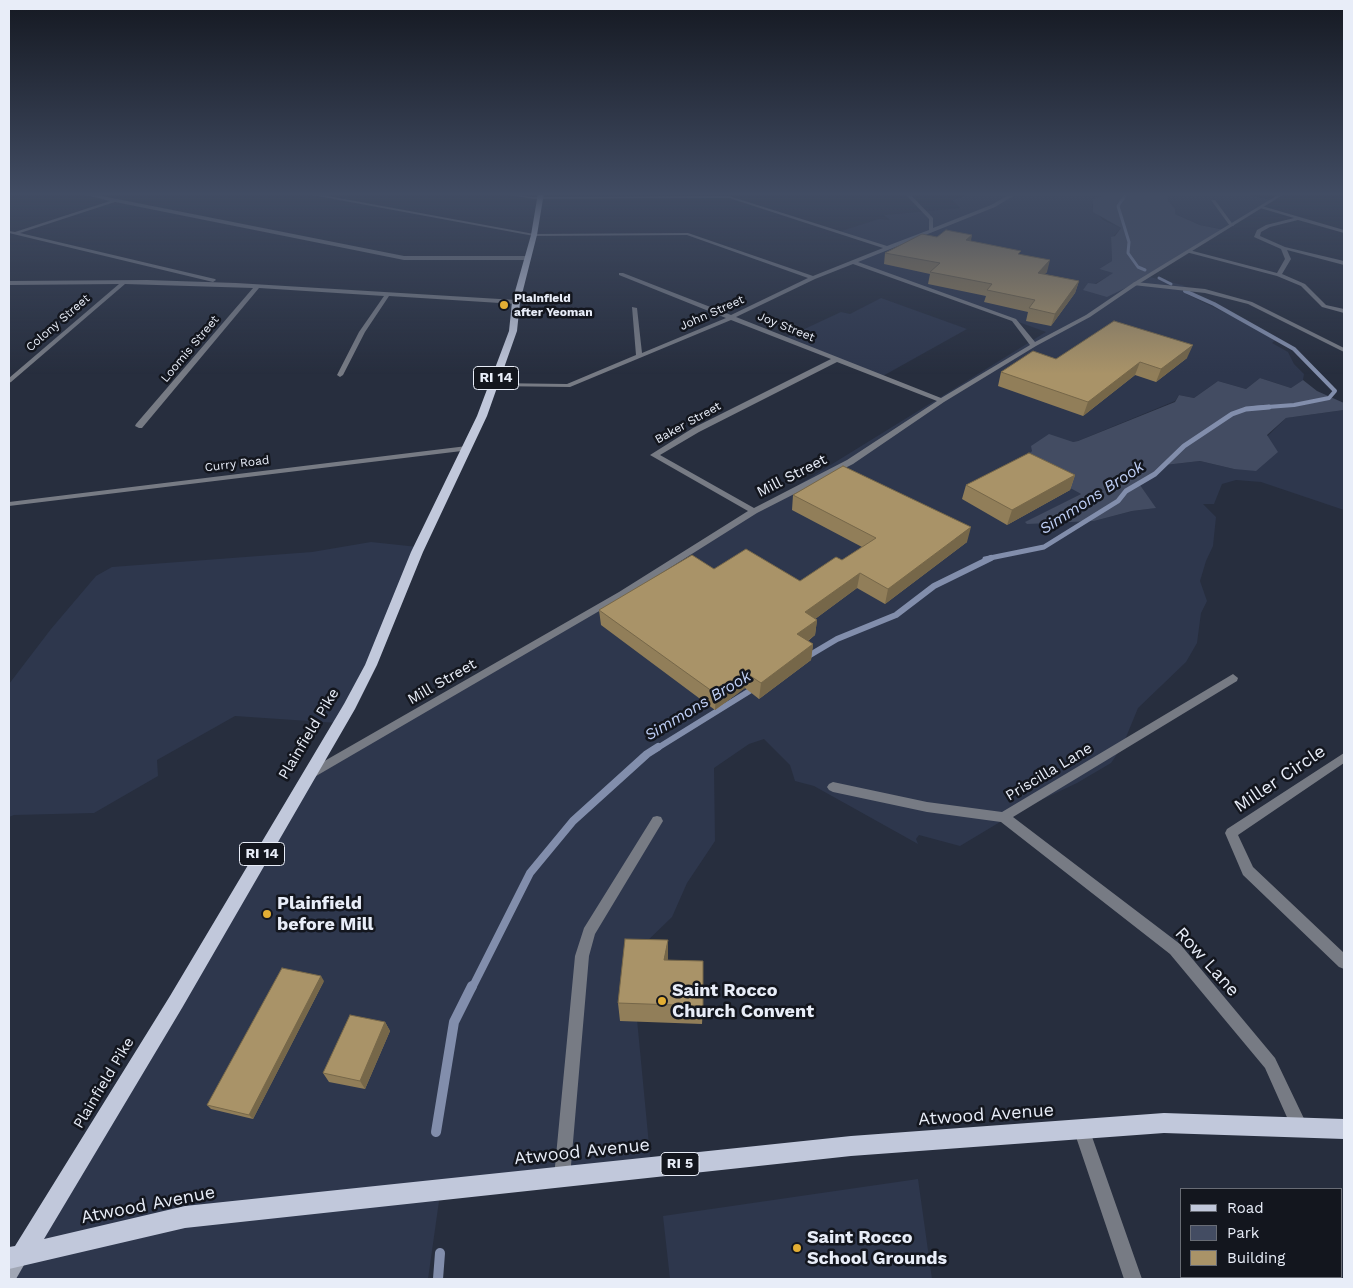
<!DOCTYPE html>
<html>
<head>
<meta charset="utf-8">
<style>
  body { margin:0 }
  #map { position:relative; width:1353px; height:1288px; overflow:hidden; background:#272e3e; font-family:"Work Sans",sans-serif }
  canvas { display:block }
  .frame { position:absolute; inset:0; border:10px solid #e8edf8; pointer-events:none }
  .legend { position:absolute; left:1180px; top:1188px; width:162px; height:90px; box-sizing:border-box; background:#13161e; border:1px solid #686c75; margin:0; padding:6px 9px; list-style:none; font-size:15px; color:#e8edf8 }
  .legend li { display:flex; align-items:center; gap:10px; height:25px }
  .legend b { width:25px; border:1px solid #686c75 }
</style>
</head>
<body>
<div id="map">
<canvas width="1353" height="1288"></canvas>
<div class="frame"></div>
<ul class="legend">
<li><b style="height:6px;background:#c1c8db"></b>Road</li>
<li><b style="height:14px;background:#434c62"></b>Park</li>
<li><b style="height:14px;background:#a99368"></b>Building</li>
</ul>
</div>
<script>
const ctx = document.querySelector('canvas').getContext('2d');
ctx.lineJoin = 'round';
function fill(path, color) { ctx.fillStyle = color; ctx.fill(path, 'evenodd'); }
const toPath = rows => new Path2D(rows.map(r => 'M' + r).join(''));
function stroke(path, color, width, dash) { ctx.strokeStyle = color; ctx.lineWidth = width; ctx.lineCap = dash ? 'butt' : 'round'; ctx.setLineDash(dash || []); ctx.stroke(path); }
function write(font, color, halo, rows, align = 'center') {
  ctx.font = font + ' "Work Sans",sans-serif'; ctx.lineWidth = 5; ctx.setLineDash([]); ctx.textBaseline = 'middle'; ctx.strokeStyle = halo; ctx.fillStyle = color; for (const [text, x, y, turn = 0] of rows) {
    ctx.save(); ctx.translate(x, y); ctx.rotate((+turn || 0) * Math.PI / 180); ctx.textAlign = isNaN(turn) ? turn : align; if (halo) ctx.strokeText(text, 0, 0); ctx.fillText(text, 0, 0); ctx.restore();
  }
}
const built = toPath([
  [975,193,1101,193,1103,196,1094,200,1092,207,1103,220,1121,228,1111,239,1112,261,1099,269,1114,273,1084,290,1150,277,1182,285,1195,291,1194,294,1186,294,1278,338,1272,343,1288,352,1294,364,1304,374,1303,380,1291,388,1260,378,1246,389,1218,381,1194,398,1179,395,1175,401,1078,441,1032,451,1022,461,1081,494,1026,522,1094,521,1132,511,1155,508,1140,485,1165,465,1200,461,1234,469,1286,418,1344,410,1344,510,1261,482,1236,480,1222,484,1214,504,1203,504,1216,517,1213,546,1206,561,1200,581,1207,601,1201,613,1197,643,1186,662,1138,708,1122,747,1111,763,1077,783,1020,810,960,846,919,835,916,839,918,844,814,786,795,781,790,765,764,739,749,744,714,768,715,841,687,883,672,917,642,946,632,967,651,1166,440,1194,428,1279,9,1279,9,1251,22,1248,309,774,594,611,1046,332,853,262,886,248,838,232,879,219,890,220,884,215,960,208,952,200],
  [1169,193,1238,193,1273,200,1225,230,1200,225,1175,214,1168,201],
  [881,298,967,329,881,377,785,338,841,312,850,314],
  [371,542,418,547,415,558,338,723,235,716,157,760,158,776,94,813,14,815,9,817,9,684,51,629,96,576,112,567,312,552],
  [918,1179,932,1279,670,1279,663,1216]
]);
const green = toPath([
  [1101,193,1169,193,1168,201,1175,209,1175,214,1200,225,1225,230,1146,278,1107,297,1083,290,1088,283,1096,284,1113,273,1099,269,1112,261,1111,237,1115,236,1121,228,1093,212,1093,199,1101,197,1103,196],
  [1260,378,1291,388,1303,380,1317,391,1344,403,1344,410,1286,418,1267,435,1278,452,1256,471,1234,469,1200,461,1165,465,1140,485,1156,508,1132,511,1094,521,1027,524,1025,522,1081,494,1021,461,1032,451,1031,446,1049,434,1073,442,1078,441,1175,402,1179,395,1194,398,1218,381,1246,389]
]);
const streamFar5 = toPath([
  [1127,193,1118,206,1129,242,1128,253,1138,267,1145,270],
  [1159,278,1171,284]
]);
const streamFar4 = toPath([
  [1185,291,1214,304,1294,349,1335,391,1329,398,1294,405,1254,408]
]);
const streamFar3 = toPath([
  [985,559,1044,547,1118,501,1126,491,1155,474,1184,446,1232,414,1246,409,1269,407]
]);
const streamFar2 = toPath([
  [805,658,837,639,896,615,934,586,991,558],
  [656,749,756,687]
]);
const streamFar1 = toPath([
  [472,988,530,873,573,821,647,754,658,747]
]);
const stream = toPath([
  [436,1132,454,1022,472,986],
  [438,1279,440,1253]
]);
const service = toPath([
  [1211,200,1215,200,1234,226,1230,226,1211,200],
  [1262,206,1344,230,1344,233,1298,220,1270,227,1261,232,1260,236,1285,247,1344,261,1344,265,1287,250,1291,259,1282,274,1305,284,1326,305,1344,309,1344,313,1322,307,1301,286,1277,276,1186,252,1189,250,1277,273,1285,259,1281,249,1254,237,1257,230,1266,225,1294,218,1260,208,1262,206],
  [1135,282,1205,289,1252,302,1344,348,1344,352,1248,304,1205,293,1133,285,1133,283,1135,282],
  [657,816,661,817,663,821,595,934,589,956,570,1177,568,1183,562,1185,556,1183,554,1177,575,956,584,928,653,817,657,816]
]);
const minor = toPath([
  [77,193,87,193,404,256,528,256,531,258,528,260,404,260,115,202,20,233,215,279,216,280,213,282,9,233,9,231,15,232,110,201,77,193],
  [301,193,312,193,534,234,688,233,813,276,883,248,729,198,533,199,499,193,533,197,729,196,887,246,929,230,929,219,904,193,909,193,933,218,933,228,991,205,1012,193,1018,193,995,207,858,262,1016,319,1035,342,1086,315,1133,283,1281,193,1286,193,1137,285,1090,317,1036,346,944,402,853,464,757,513,625,596,311,779,307,777,305,774,307,771,619,592,748,511,650,455,693,428,831,359,731,320,570,387,491,386,490,385,493,383,567,384,636,355,632,307,637,308,642,353,726,318,619,275,619,273,623,273,731,315,808,278,687,235,534,236,301,193],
  [853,264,1012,321,1030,345,941,398,736,317,815,279,853,264],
  [837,362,937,401,847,460,754,508,660,455,699,432,837,362],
  [147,280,236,283,516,300,519,302,516,304,389,296,365,332,343,375,340,377,337,375,359,332,384,296,259,288,142,428,139,428,135,426,136,424,253,288,125,284,11,382,9,383,9,378,119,284,9,285,9,281,147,280],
  [467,446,470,446,470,450,9,506,9,502,467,446],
  [1233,674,1238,678,1237,681,1013,817,1180,944,1275,1058,1308,1127,1306,1133,1300,1135,1294,1133,1265,1068,1170,954,1001,822,927,812,833,792,829,790,827,787,829,784,833,782,927,802,1002,812,1233,674],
  [1344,753,1344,763,1238,835,1253,867,1344,953,1344,969,1339,967,1243,875,1225,833,1227,829,1344,753],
  [1082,1123,1088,1125,1090,1131,1142,1279,1124,1279,1074,1131,1076,1125,1082,1123]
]);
const secondary = toPath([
  [19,1249,25,1252,28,1258,16,1279,9,1279,9,1258,13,1252,19,1249]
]);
const primary = toPath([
  [538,193,544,193,537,235,520,302,517,331,487,416,423,552,377,665,355,709,182,1008,44,1239,185,1206,851,1136,1164,1113,1344,1119,1344,1139,1164,1133,851,1156,185,1228,9,1269,9,1247,15,1246,170,996,344,704,365,665,411,552,477,416,509,331,512,302,531,235,538,193]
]);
const wall = toPath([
  [972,235,970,241,1020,254,1047,272,1044,274,1079,281,1075,293,1051,326,1026,321,1028,312,984,302,986,296,928,284,930,274,884,264,885,253,937,237],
  [1187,358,1156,382,1135,375,1083,416,998,386,1001,372,1056,359],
  [1075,475,1070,490,1007,525,962,499,966,485],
  [793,495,967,542,885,604,857,588,815,619,817,620,815,635,808,641,813,644,811,660,759,699,745,688,715,710,601,625,599,610,714,569,800,581,842,560,862,547,792,510],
  [668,960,703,1006,702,1024,620,1021,618,1003],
  [324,981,253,1119,211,1109,207,1105],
  [385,1022,390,1031,365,1089,329,1082,323,1073]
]);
const shadedWall = toPath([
  [972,235,970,246,966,240],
  [1050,260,1047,272,1035,285,1038,273],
  [1079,281,1075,293,1051,326,1055,314],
  [1193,345,1187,358,1156,382,1161,369],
  [1140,362,1135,375,1083,416,1088,402],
  [1075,475,1070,490,1007,525,1012,510],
  [971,527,967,542,885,604,888,589],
  [860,573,857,588,803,628,805,612],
  [817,620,815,635,795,650,797,634],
  [813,644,811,660,759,699,761,683],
  [746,673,745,688,715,710,716,694],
  [668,940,668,959,665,978,664,960],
  [321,976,324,981,253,1119,249,1115],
  [385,1022,390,1031,365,1089,360,1081]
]);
const building = toPath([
  [946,230,972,235,966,240,1021,251,1018,254,1050,260,1038,273,1079,281,1055,314,1029,308,1035,300,987,290,992,284,930,272,940,263,885,253,922,234,937,237,946,230],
  [1114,321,1193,345,1161,369,1140,362,1088,402,1001,372,1033,351,1056,359,1114,321],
  [1029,453,1075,475,1012,510,966,485,1029,453],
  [843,466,971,527,888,589,860,573,805,612,817,620,797,634,813,644,761,683,746,673,716,694,599,610,692,555,714,569,746,549,800,581,836,557,842,560,876,538,793,495,843,466],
  [625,939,668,940,664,960,703,961,703,1006,618,1003,625,939],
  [282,968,321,976,249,1115,207,1105,282,968],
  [350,1015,385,1022,360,1081,323,1073,350,1015]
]);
const markers = [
  [504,305,5,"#e3ae34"],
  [267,914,5,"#e3ae34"],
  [662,1001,5,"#e3ae34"],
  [797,1248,5,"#e3ae34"]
];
const farPoinames = [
  ["Plainfield",514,298],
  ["after Yeoman",514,312]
];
const farStreetnames = [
  ["John Street",712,313,-24],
  ["Colony Street",58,323,-41],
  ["Joy Street",786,327,22],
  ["Loomis Street",190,349,-50],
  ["Baker Street",688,423,-29],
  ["Curry Road",237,464,-7]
];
const shields = [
  [496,378,45],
  [262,854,45],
  [680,1164,38]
];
const shieldNames = [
  ["RI 14",496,378],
  ["RI 14",262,854],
  ["RI 5",680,1164]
];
const streetNames = [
  ["Mill Street",792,476,-27],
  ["Mill Street",442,682,-30],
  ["Plainfield Pike",309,734,-59],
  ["Priscilla Lane",1049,772,-31],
  ["Plainfield Pike",104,1083,-59]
];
const waterNames = [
  ["Simmons Brook",1092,498,-33],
  ["Simmons Brook",698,706,-31]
];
const nearStreetnames = [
  ["Miller Circle",1280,779,-34],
  ["Row Lane",1207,962,48],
  ["Atwood Avenue",986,1115,-4],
  ["Atwood Avenue",582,1152,-6],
  ["Atwood Avenue",148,1205,-11]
];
const nearPoinames = [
  ["Plainfield",277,904],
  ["before Mill",277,925],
  ["Saint Rocco",672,991],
  ["Church Convent",672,1012],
  ["Saint Rocco",807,1238],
  ["School Grounds",807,1259]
];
fill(built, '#2e374d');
fill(green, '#434c62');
stroke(streamFar5, '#828eac', 3);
stroke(streamFar4, '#828eac', 4);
stroke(streamFar3, '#828eac', 5);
stroke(streamFar2, '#828eac', 6);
stroke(streamFar1, '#828eac', 8);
stroke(stream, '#828eac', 10);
fill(service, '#777b84');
fill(minor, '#777b84');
fill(secondary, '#a1a7b5');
fill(primary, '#c1c8db');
fill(wall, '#917e59');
fill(shadedWall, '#766749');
fill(building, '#a99368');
stroke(building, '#766749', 1);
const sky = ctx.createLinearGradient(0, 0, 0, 374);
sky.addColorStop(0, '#151922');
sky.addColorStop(0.52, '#414c63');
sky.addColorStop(1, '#414c6300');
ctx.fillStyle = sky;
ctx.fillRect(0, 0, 1353, 374);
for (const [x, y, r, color] of markers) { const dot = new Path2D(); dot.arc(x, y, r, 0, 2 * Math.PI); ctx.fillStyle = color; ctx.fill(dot); stroke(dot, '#13161e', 2); }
write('bold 12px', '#e8edf8', '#13161e', farPoinames, 'left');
write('12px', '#e8edf8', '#13161e', farStreetnames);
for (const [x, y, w] of shields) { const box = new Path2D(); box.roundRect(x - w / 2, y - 11.5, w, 23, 4); ctx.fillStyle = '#13161e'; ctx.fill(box); stroke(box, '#e8edf8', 1); }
write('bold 14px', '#e8edf8', null, shieldNames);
write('15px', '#e8edf8', '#13161e', streetNames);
write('italic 16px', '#bfcff6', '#13161e', waterNames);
write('18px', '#e8edf8', '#13161e', nearStreetnames);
write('bold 18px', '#e8edf8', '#13161e', nearPoinames, 'left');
</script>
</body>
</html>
